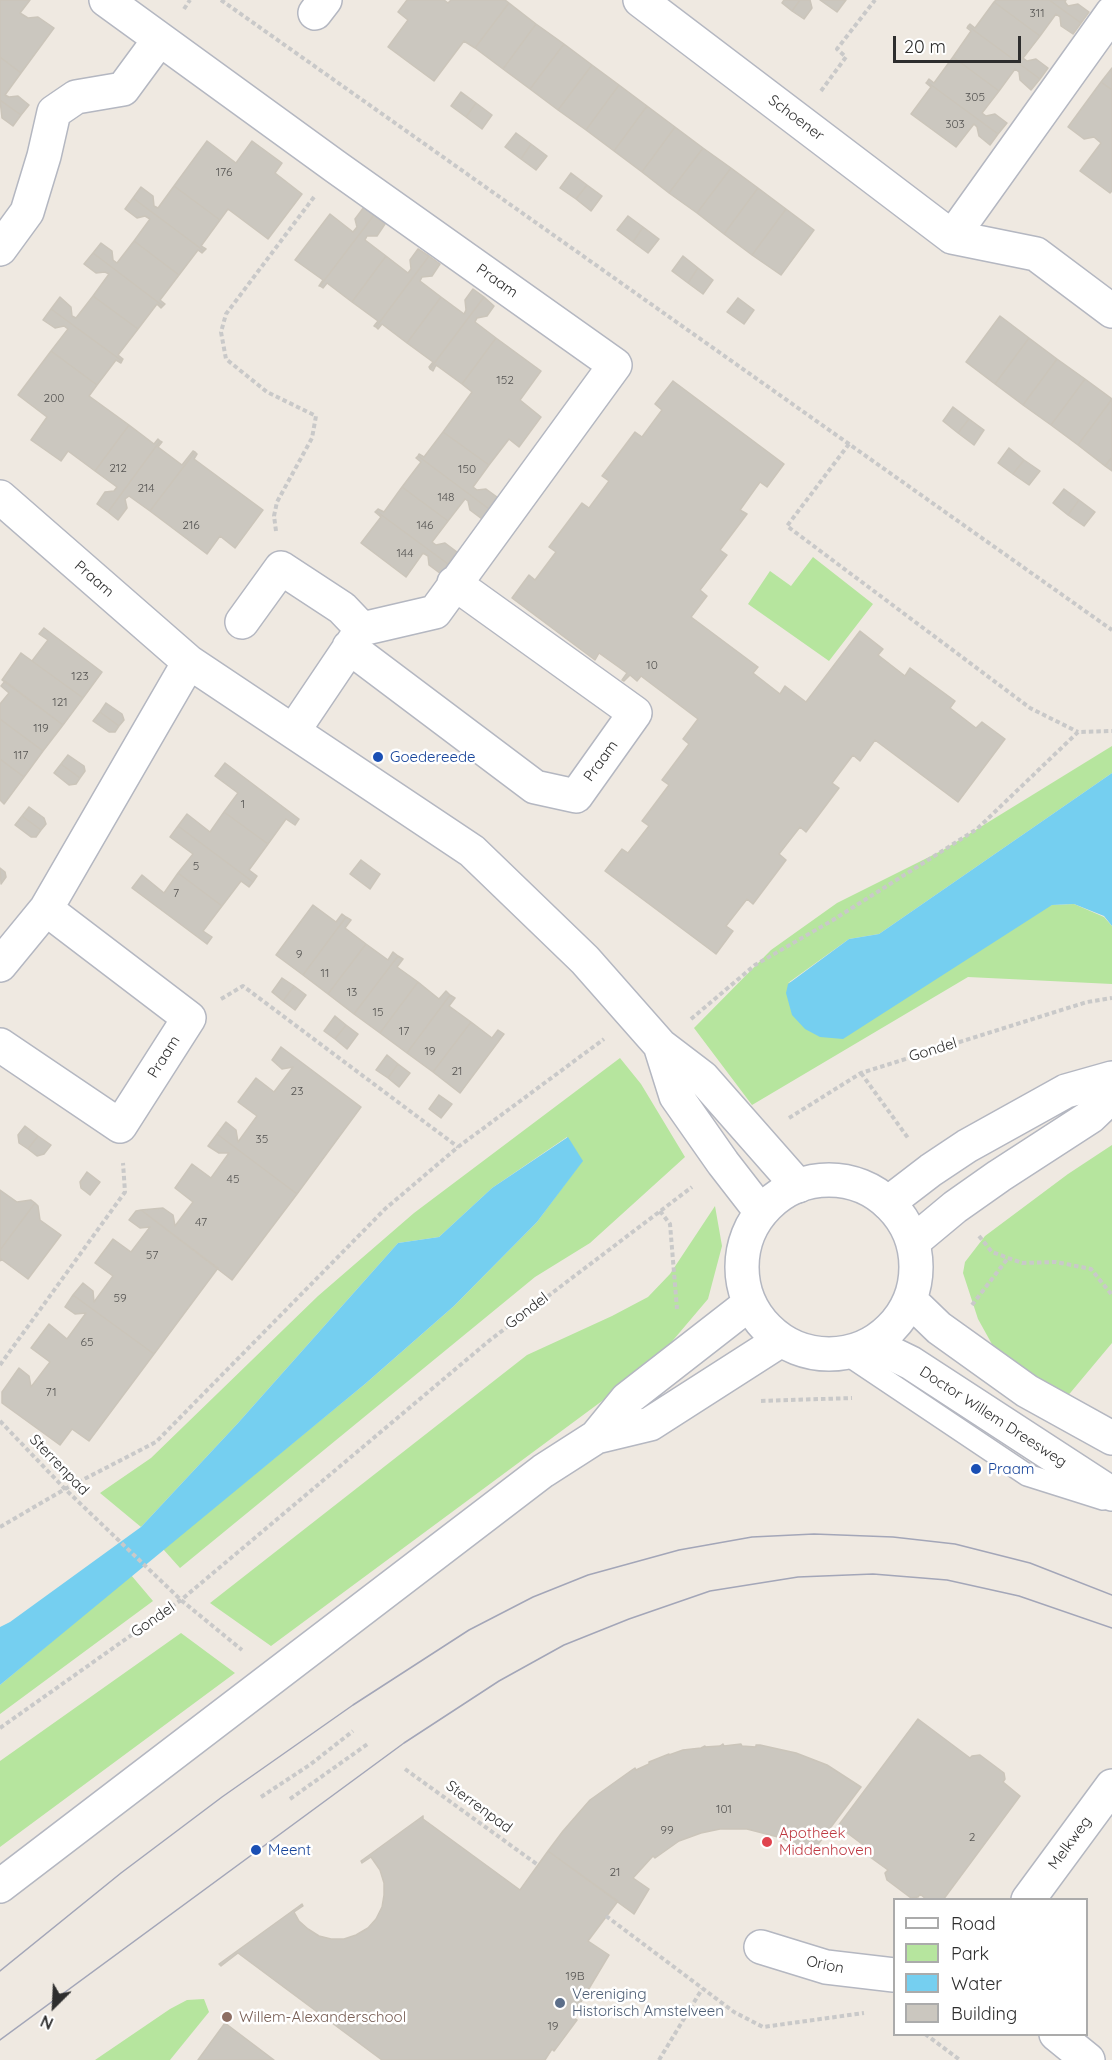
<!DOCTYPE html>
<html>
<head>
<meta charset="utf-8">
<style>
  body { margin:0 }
  #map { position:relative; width:1112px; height:2060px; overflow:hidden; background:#efe9e1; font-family:Quicksand,sans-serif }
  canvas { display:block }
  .legend { position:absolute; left:893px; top:1898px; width:195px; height:138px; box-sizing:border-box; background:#fff; border:2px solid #ababab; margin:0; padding:8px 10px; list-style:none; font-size:18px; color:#2e2e2e }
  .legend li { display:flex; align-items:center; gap:12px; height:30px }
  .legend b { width:30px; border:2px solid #ababab }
  .north { position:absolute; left:24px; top:1976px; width:60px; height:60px; -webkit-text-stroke:4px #fff; paint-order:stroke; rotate:204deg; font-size:16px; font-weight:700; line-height:24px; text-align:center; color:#2e2e2e }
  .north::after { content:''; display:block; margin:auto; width:21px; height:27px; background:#2e2e2e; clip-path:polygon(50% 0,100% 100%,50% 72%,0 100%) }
  .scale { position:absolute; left:893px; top:36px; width:128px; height:27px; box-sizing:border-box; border:3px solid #2e2e2e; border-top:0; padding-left:8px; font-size:18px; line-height:21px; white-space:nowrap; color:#2e2e2e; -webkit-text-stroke:4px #fff; paint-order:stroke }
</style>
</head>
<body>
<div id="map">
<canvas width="1112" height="2060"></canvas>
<ul class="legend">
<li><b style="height:8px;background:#fff"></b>Road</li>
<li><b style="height:16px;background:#b6e59e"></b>Park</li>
<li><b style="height:16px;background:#75cff0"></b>Water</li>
<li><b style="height:16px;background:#cbc7bf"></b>Building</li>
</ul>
<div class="north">N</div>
<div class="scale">20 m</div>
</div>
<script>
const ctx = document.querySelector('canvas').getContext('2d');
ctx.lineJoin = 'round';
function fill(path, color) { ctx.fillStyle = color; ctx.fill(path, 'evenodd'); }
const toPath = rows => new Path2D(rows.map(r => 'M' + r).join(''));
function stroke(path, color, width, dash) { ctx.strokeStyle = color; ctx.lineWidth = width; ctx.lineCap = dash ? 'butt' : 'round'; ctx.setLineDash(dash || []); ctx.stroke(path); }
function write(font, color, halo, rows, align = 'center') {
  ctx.font = font + ' Quicksand,sans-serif'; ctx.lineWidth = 5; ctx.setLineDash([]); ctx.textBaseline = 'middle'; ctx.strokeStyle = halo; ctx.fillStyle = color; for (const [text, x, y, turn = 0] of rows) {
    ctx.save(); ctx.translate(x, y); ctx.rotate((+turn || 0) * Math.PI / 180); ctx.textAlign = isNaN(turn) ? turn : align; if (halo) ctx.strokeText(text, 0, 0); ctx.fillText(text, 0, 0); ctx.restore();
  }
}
const green = toPath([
  [813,557,873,604,829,661,748,604,770,571,791,586],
  [1112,746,1112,773,879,934,849,939,788,983,1052,905,1074,904,1104,917,1112,926,1112,984,968,977,752,1105,694,1028,771,950,837,903,943,850],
  [620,1058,641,1084,685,1157,590,1243,535,1277,180,1568,163,1549,365,1384,454,1306,537,1222,582,1161,567,1137,492,1188,439,1237,398,1243,238,1423,141,1527,100,1493,151,1458,318,1296,414,1213],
  [1112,1145,1112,1343,1066,1398,993,1346,978,1319,963,1273,965,1262,985,1236,1068,1174],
  [715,1206,722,1246,708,1299,669,1345,625,1384,271,1646,210,1603,527,1355,612,1316,648,1297,670,1274],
  [131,1575,153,1601,0,1714,0,1685],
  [181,1633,235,1673,0,1847,0,1761],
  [204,1999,209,2012,170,2060,95,2060,170,2009,187,2000]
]);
const water = toPath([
  [1112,773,1112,926,1104,916,1074,904,1052,905,843,1039,820,1037,805,1029,792,1015,786,993,788,984,849,939,879,934],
  [568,1137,583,1161,537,1222,454,1306,365,1384,0,1685,0,1627,10,1622,141,1527,238,1423,398,1243,439,1237,492,1188]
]);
const building = toPath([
  [0,0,30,0,20,13,28,18,38,17,54,28,21,73,0,57,0,0],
  [407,0,444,0,448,3,451,0,505,0,509,3,475,48,464,41,434,81,388,47,408,20,398,12,407,0],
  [784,0,800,0,792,11,782,3,784,0],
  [800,0,810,0,812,8,804,19,792,11,800,0],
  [820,0,846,0,837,12,820,0],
  [996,0,1049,0,1081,23,1073,34,1061,26,1060,17,1056,14,1040,36,994,2,996,0],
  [1049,0,1066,0,1065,2,1068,6,1078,4,1089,12,1081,23,1049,0],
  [994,2,1040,36,1023,58,1027,61,1036,59,1048,68,1040,79,968,26,970,24,975,28,994,2],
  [509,3,536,24,503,69,475,48,509,3],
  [536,24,564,44,530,89,503,69,536,24],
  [968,26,1040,79,1031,90,1020,80,1019,72,1015,69,999,91,953,57,971,31,967,28,968,26],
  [564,44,592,65,558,110,530,89,564,44],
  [0,57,21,73,5,95,9,97,18,96,29,105,21,115,0,100,0,57],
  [953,57,999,91,982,113,986,116,995,114,1007,123,998,134,927,82,929,79,934,83,953,57],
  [592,65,619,85,586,130,558,110,592,65],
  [1112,68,1112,90,1101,82,1112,68],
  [927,82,998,134,990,145,979,136,977,127,974,124,956,147,911,114,931,87,926,83,927,82],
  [1101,82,1112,90,1112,191,1110,193,1080,171,1101,143,1094,137,1084,139,1068,127,1101,82],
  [619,85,647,106,614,151,586,130,619,85],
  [461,92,476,103,466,117,451,106,461,92],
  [0,100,21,115,13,126,2,118,0,100],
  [476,103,492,115,482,129,466,117,476,103],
  [647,106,675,127,642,172,614,151,647,106],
  [675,127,703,148,669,193,642,172,675,127],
  [516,133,531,144,521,159,505,147,516,133],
  [207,141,236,163,252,141,282,163,275,173,302,194,268,239,228,209,220,220,174,186,207,141],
  [531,144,547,156,536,170,521,159,531,144],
  [703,148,731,168,697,213,669,193,703,148],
  [731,168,758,188,724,234,697,213,731,168],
  [571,173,587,185,576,199,560,188,571,173],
  [587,185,602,196,591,211,576,199,587,185],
  [174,186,220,220,201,246,206,249,204,251,133,198,141,187,153,196,154,206,158,208,174,186],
  [758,188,786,209,752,255,724,234,758,188],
  [133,198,204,251,202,253,198,250,179,275,134,241,150,219,145,216,137,218,125,209,133,198],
  [364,207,374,215,320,286,319,286,323,280,295,260,330,214,353,232,357,227,355,219,364,207],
  [786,209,814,230,781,275,752,255,786,209],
  [374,215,385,224,377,236,367,236,365,240,386,256,352,302,327,283,323,288,320,286,374,215],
  [628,216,643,227,633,242,617,230,628,216],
  [643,227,659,239,648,253,633,242,643,227],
  [134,241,179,275,160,300,165,304,163,306,93,253,101,243,112,251,113,260,117,263,134,241],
  [418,249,429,256,376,327,374,326,378,321,352,302,386,256,408,273,411,269,410,260,418,249],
  [93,253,163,306,161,308,157,304,138,329,93,296,109,274,105,272,96,273,84,264,93,253],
  [429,256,440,264,432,276,422,277,420,281,441,297,407,343,382,324,378,329,376,327,429,256],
  [683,256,698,268,688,283,672,271,683,256],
  [698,268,713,280,703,294,688,283,698,268],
  [473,289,484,297,430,369,429,367,433,362,407,343,441,297,464,314,466,310,465,300,473,289],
  [93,296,138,329,118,355,123,359,122,361,51,309,60,297,71,307,72,316,76,318,93,296],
  [484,297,494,306,487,316,477,318,475,322,496,338,462,384,436,365,433,371,430,369,484,297],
  [738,298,754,310,744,324,727,312,738,298],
  [51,309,122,361,121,363,116,360,97,385,51,351,68,329,64,326,55,328,43,320,51,309],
  [1000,316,1029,338,995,384,966,362,1000,316],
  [496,338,541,371,520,400,541,417,519,447,509,439,489,465,443,432,472,392,462,384,496,338],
  [1029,338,1057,359,1023,405,995,384,1029,338],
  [51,351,97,385,89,396,129,425,95,471,68,451,61,461,31,440,47,417,18,395,51,351],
  [1057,359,1085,379,1051,425,1023,405,1057,359],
  [1085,379,1112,399,1078,445,1051,425,1085,379],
  [673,381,784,464,767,487,760,482,740,510,747,514,720,550,727,555,700,590,707,596,691,617,758,667,753,673,780,694,785,686,806,702,860,631,883,649,878,655,905,676,910,668,955,701,950,708,976,728,982,722,1005,739,958,802,875,740,860,761,853,755,832,783,839,788,806,832,800,827,779,854,786,860,753,904,747,899,726,926,733,931,716,954,605,871,622,849,628,853,649,826,642,821,669,785,662,780,689,744,683,739,698,719,641,676,637,681,630,675,624,681,622,680,627,673,599,653,595,660,512,598,529,575,535,580,556,552,549,547,582,503,589,508,609,481,602,476,635,432,642,437,662,410,655,404,673,381],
  [1112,399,1112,457,1105,466,1078,445,1112,399],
  [953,407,969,419,958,433,943,421,953,407],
  [969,419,984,430,974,445,958,433,969,419],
  [129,425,154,444,158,439,160,441,108,512,97,504,105,492,114,491,117,487,95,471,129,425],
  [443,432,489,465,473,487,477,490,486,489,497,497,489,509,418,456,419,454,424,457,443,432],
  [160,441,162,442,158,447,182,465,193,451,195,452,150,511,129,496,125,499,127,508,118,520,108,512,160,441],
  [1009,448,1024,460,1013,474,998,463,1009,448],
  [195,452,197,454,194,459,263,510,235,548,220,536,207,554,150,511,195,452],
  [418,456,489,509,482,519,470,510,468,501,465,499,448,521,402,487,421,462,416,458,418,456],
  [1112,457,1112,471,1105,466,1112,457],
  [1024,460,1040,471,1029,485,1013,474,1024,460],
  [402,487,448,521,432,542,436,545,445,543,457,552,448,564,376,511,378,509,384,512,402,487],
  [1064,489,1079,500,1068,515,1053,503,1064,489],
  [1079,500,1095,512,1084,526,1068,515,1079,500],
  [376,511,448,564,441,574,429,565,428,556,423,553,406,577,361,543,381,517,375,512,376,511],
  [44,628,102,672,83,698,32,661,48,640,39,634,44,628],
  [21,653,83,698,63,725,2,680,21,653],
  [5,681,63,725,43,751,0,719,0,704,9,693,1,686,5,681],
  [106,703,122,714,124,720,119,726,100,712,106,703],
  [100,712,119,726,115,732,109,732,93,721,100,712],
  [0,719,43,751,24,777,0,759,0,719],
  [68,755,84,766,85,771,80,778,61,764,68,755],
  [0,759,24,777,4,804,0,800,0,759],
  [225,763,299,819,295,825,286,819,268,844,224,812,238,793,215,776,225,763],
  [61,764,80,778,76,784,69,785,54,773,61,764],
  [29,807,44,818,46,824,41,830,22,816,29,807],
  [224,812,268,844,249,870,257,876,253,882,178,826,187,814,210,832,224,812],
  [22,816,41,830,36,837,31,837,15,825,22,816],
  [178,826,253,882,249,887,241,881,222,906,178,873,193,854,170,837,178,826],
  [361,860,380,874,370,889,350,874,361,860],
  [0,868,5,872,6,877,1,884,0,868],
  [178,873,222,906,203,931,212,937,207,944,132,888,142,875,164,893,178,873],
  [313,905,336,922,342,914,346,917,303,975,276,955,313,905],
  [346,917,351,920,345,928,366,944,328,994,303,975,346,917],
  [366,944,388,960,393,952,398,956,354,1014,328,994,366,944],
  [398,956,403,959,397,967,418,982,380,1033,354,1014,398,956],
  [282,978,294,986,283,1001,272,992,282,978],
  [418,982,439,999,446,991,450,995,407,1053,380,1033,418,982],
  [294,986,306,995,295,1010,283,1001,294,986],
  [450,995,455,998,449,1006,471,1022,433,1072,407,1053,450,995],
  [335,1016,346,1025,335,1039,324,1031,335,1016],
  [471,1022,492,1038,498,1030,504,1034,460,1093,433,1072,471,1022],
  [346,1025,358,1034,347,1049,335,1039,346,1025],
  [281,1047,361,1107,297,1194,217,1134,226,1122,236,1130,238,1142,257,1116,238,1102,256,1078,274,1092,293,1067,282,1069,272,1060,281,1047],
  [387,1055,398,1064,388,1078,376,1070,387,1055],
  [398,1064,410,1073,399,1087,388,1078,398,1064],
  [439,1095,452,1104,441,1118,429,1109,439,1095],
  [25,1126,38,1136,28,1149,19,1143,18,1135,25,1126],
  [217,1134,297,1194,232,1280,141,1210,163,1208,173,1215,175,1226,193,1202,175,1188,192,1164,211,1178,229,1153,219,1153,208,1146,217,1134],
  [38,1136,51,1145,44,1154,37,1156,28,1149,38,1136],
  [87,1172,100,1182,90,1195,81,1188,80,1182,87,1172],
  [0,1190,17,1202,31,1200,35,1203,0,1250,0,1190],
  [35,1203,38,1206,40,1220,61,1235,28,1279,1,1259,0,1261,0,1250,35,1203],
  [141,1210,218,1268,154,1354,73,1295,83,1283,93,1291,94,1302,113,1276,95,1263,113,1239,131,1252,150,1227,140,1228,129,1220,136,1211,141,1210],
  [73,1295,154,1354,89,1441,72,1429,60,1445,2,1403,2,1392,19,1368,29,1376,31,1387,50,1362,31,1348,49,1324,67,1339,86,1313,75,1314,65,1307,73,1295],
  [918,1719,970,1758,972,1756,980,1755,1004,1773,1005,1779,1003,1782,1020,1796,943,1900,927,1900,920,1894,918,1897,911,1898,887,1880,885,1873,888,1870,870,1857,874,1853,838,1826,918,1719],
  [723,1744,724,1746,741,1744,742,1746,756,1747,756,1745,760,1745,796,1753,827,1765,861,1787,810,1855,794,1843,778,1837,747,1829,720,1829,701,1833,679,1841,655,1858,653,1856,633,1878,649,1889,634,1914,548,1851,563,1831,590,1800,632,1770,635,1768,636,1770,649,1764,649,1762,669,1754,669,1755,683,1750,701,1748,705,1746,705,1747,720,1746,723,1744],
  [423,1816,423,1819,520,1890,548,1851,618,1901,588,1941,609,1955,572,2017,577,2020,554,2051,552,2049,545,2060,382,2060,238,1953,221,1966,219,1964,302,1904,303,1906,294,1912,299,1921,308,1929,319,1936,331,1939,344,1939,356,1935,368,1928,376,1919,382,1907,384,1895,384,1883,380,1870,371,1857,362,1863,361,1861,423,1816],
  [225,2023,274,2060,198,2060,225,2023]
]);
const path = toPath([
  [221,0,1112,630],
  [184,9,190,0],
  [821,91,846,57,837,49,875,0],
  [849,444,787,526,1030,708,1078,732],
  [276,531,274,516,277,502,312,438,316,416,267,392,226,359,221,332,226,314,314,197],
  [221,999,243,986,458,1147],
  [691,1019,755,965,833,920,977,829,1078,732,1112,731],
  [861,1073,908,1138],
  [789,1118,861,1073,1087,1002,1112,998],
  [660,1211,670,1224,677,1309],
  [979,1236,992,1252,1022,1263,1056,1262,1091,1269,1112,1295],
  [972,1305,1008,1258],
  [0,1365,125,1192,123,1163],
  [761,1401,852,1398],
  [0,1421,65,1489,181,1600,242,1650],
  [0,1527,65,1489,156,1442,385,1209,458,1147,604,1039],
  [0,1728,181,1600,490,1340,692,1187],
  [405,1769,538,1865],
  [261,1797,311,1764,353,1731],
  [290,1799,369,1743],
  [606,1916,734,2012,763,2027,864,2013],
  [925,2034,960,2060],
  [659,2060,702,1989]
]);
const lane = toPath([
  [845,1353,1027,1475,1103,1499]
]);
const street = toPath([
  [106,0,336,167,615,365,435,612,362,629,294,730],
  [640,0,952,237,1036,254,1112,311],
  [315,13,325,0],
  [952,237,1112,13],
  [0,249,27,212,44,156,54,112,76,97,123,89,159,40],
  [0,497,189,662,472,851,585,960,660,1045,702,1077,798,1186],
  [242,622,281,568,342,608,362,629],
  [349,647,535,787,576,796,635,713,454,583],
  [0,965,46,909,189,662],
  [0,1045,120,1126,189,1018,46,909],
  [660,1045,676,1096,723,1163,761,1212],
  [888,1203,931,1170,967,1146,1066,1091,1112,1078],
  [913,1242,955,1207,999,1176,1090,1117,1112,1096],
  [1028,1900,1112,1786],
  [761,1947,826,1967,894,1975],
  [1056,2034,1088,2060]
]);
const secondary = toPath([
  '742 1267a87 87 0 1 1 174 0a87 87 0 1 1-174 0Z',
  [910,1300,939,1328,1027,1391,1112,1438],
  [872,1344,911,1363,1112,1494],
  [596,1437,650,1424,781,1340],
  [0,1886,543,1471,596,1437,627,1399,749,1304]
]);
const tram = toPath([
  [0,1971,121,1873,222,1797,353,1705,469,1630,533,1597,588,1575,679,1550,752,1537,814,1534,893,1537,955,1544,1030,1563,1112,1595],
  [0,2040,404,1743,499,1681,564,1645,629,1619,710,1591,798,1577,873,1574,947,1580,1019,1596,1112,1628]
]);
const markers = [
  [378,757,6,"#1a4fb4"],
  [976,1469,6,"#1a4fb4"],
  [767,1842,6,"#e0444e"],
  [256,1850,6,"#1a4fb4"],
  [560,2003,6,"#5c6f8a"],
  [227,2017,6,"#8d6e63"]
];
const numberNames = [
  ["311",1037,13],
  ["305",975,97],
  ["303",955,124],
  ["176",224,172],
  ["152",505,380],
  ["200",54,398],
  ["212",118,468],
  ["150",467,469],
  ["214",146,488],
  ["148",446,497],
  ["216",191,525],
  ["146",425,525],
  ["144",405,553],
  ["10",652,665],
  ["123",80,676],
  ["121",60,702],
  ["119",41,728],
  ["117",21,755],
  ["1",243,804],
  ["5",196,866],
  ["7",176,893],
  ["9",299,954],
  ["11",325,973],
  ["13",352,992],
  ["15",378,1012],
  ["17",404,1031],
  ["19",430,1051],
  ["21",457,1071],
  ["23",297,1091],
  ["35",262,1139],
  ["45",233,1179],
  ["47",201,1222],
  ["57",152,1255],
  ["59",120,1298],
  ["65",87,1342],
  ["71",51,1392],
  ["101",724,1809],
  ["99",667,1830],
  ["2",972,1837],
  ["21",615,1872],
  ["19B",575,1976],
  ["19",553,2026]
];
const streetNames = [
  ["Schoener",796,118,37],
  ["Praam",497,281,35],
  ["Praam",94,579,41],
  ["Praam",601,761,-54],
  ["Gondel",933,1050,-17],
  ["Praam",164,1057,-58],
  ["Gondel",527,1311,-37],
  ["Doctor Willem Dreesweg",993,1417,33],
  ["Sterrenpad",59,1465,46],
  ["Gondel",153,1620,-35],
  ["Sterrenpad",479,1807,36],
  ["Melkweg",1070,1843,-54],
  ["Orion",825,1965,12]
];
const transitNames = [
  ["Goedereede",390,757],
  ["Praam",988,1469],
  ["Meent",268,1850]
];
const healthNames = [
  ["Apotheek",779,1833],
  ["Middenhoven",779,1850]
];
const serviceNames = [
  ["Vereniging",572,1994],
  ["Historisch Amstelveen",572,2011]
];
const educationNames = [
  ["Willem-Alexanderschool",239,2017]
];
fill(green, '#b6e59e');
fill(water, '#75cff0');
fill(building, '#cbc7bf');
stroke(building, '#cbc5ba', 1.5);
stroke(lane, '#b4b7c1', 24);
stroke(street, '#b4b7c1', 36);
stroke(secondary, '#b4b7c1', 36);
stroke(path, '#c9c9c9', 4, [4.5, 3]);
stroke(lane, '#fff', 21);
stroke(street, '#fff', 33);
stroke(secondary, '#fff', 33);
stroke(tram, '#a3a6b8', 1.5);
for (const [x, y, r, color] of markers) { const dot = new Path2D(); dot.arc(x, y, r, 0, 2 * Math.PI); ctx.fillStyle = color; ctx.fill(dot); stroke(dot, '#fff', 2); }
write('12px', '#555452', null, numberNames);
write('15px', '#2e2e2e', '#fff', streetNames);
write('15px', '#164399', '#fff', transitNames, 'left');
write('15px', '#be3a42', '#fff', healthNames, 'left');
write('15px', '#4e5e75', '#fff', serviceNames, 'left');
write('15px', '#785e54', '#fff', educationNames, 'left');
</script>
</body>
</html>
